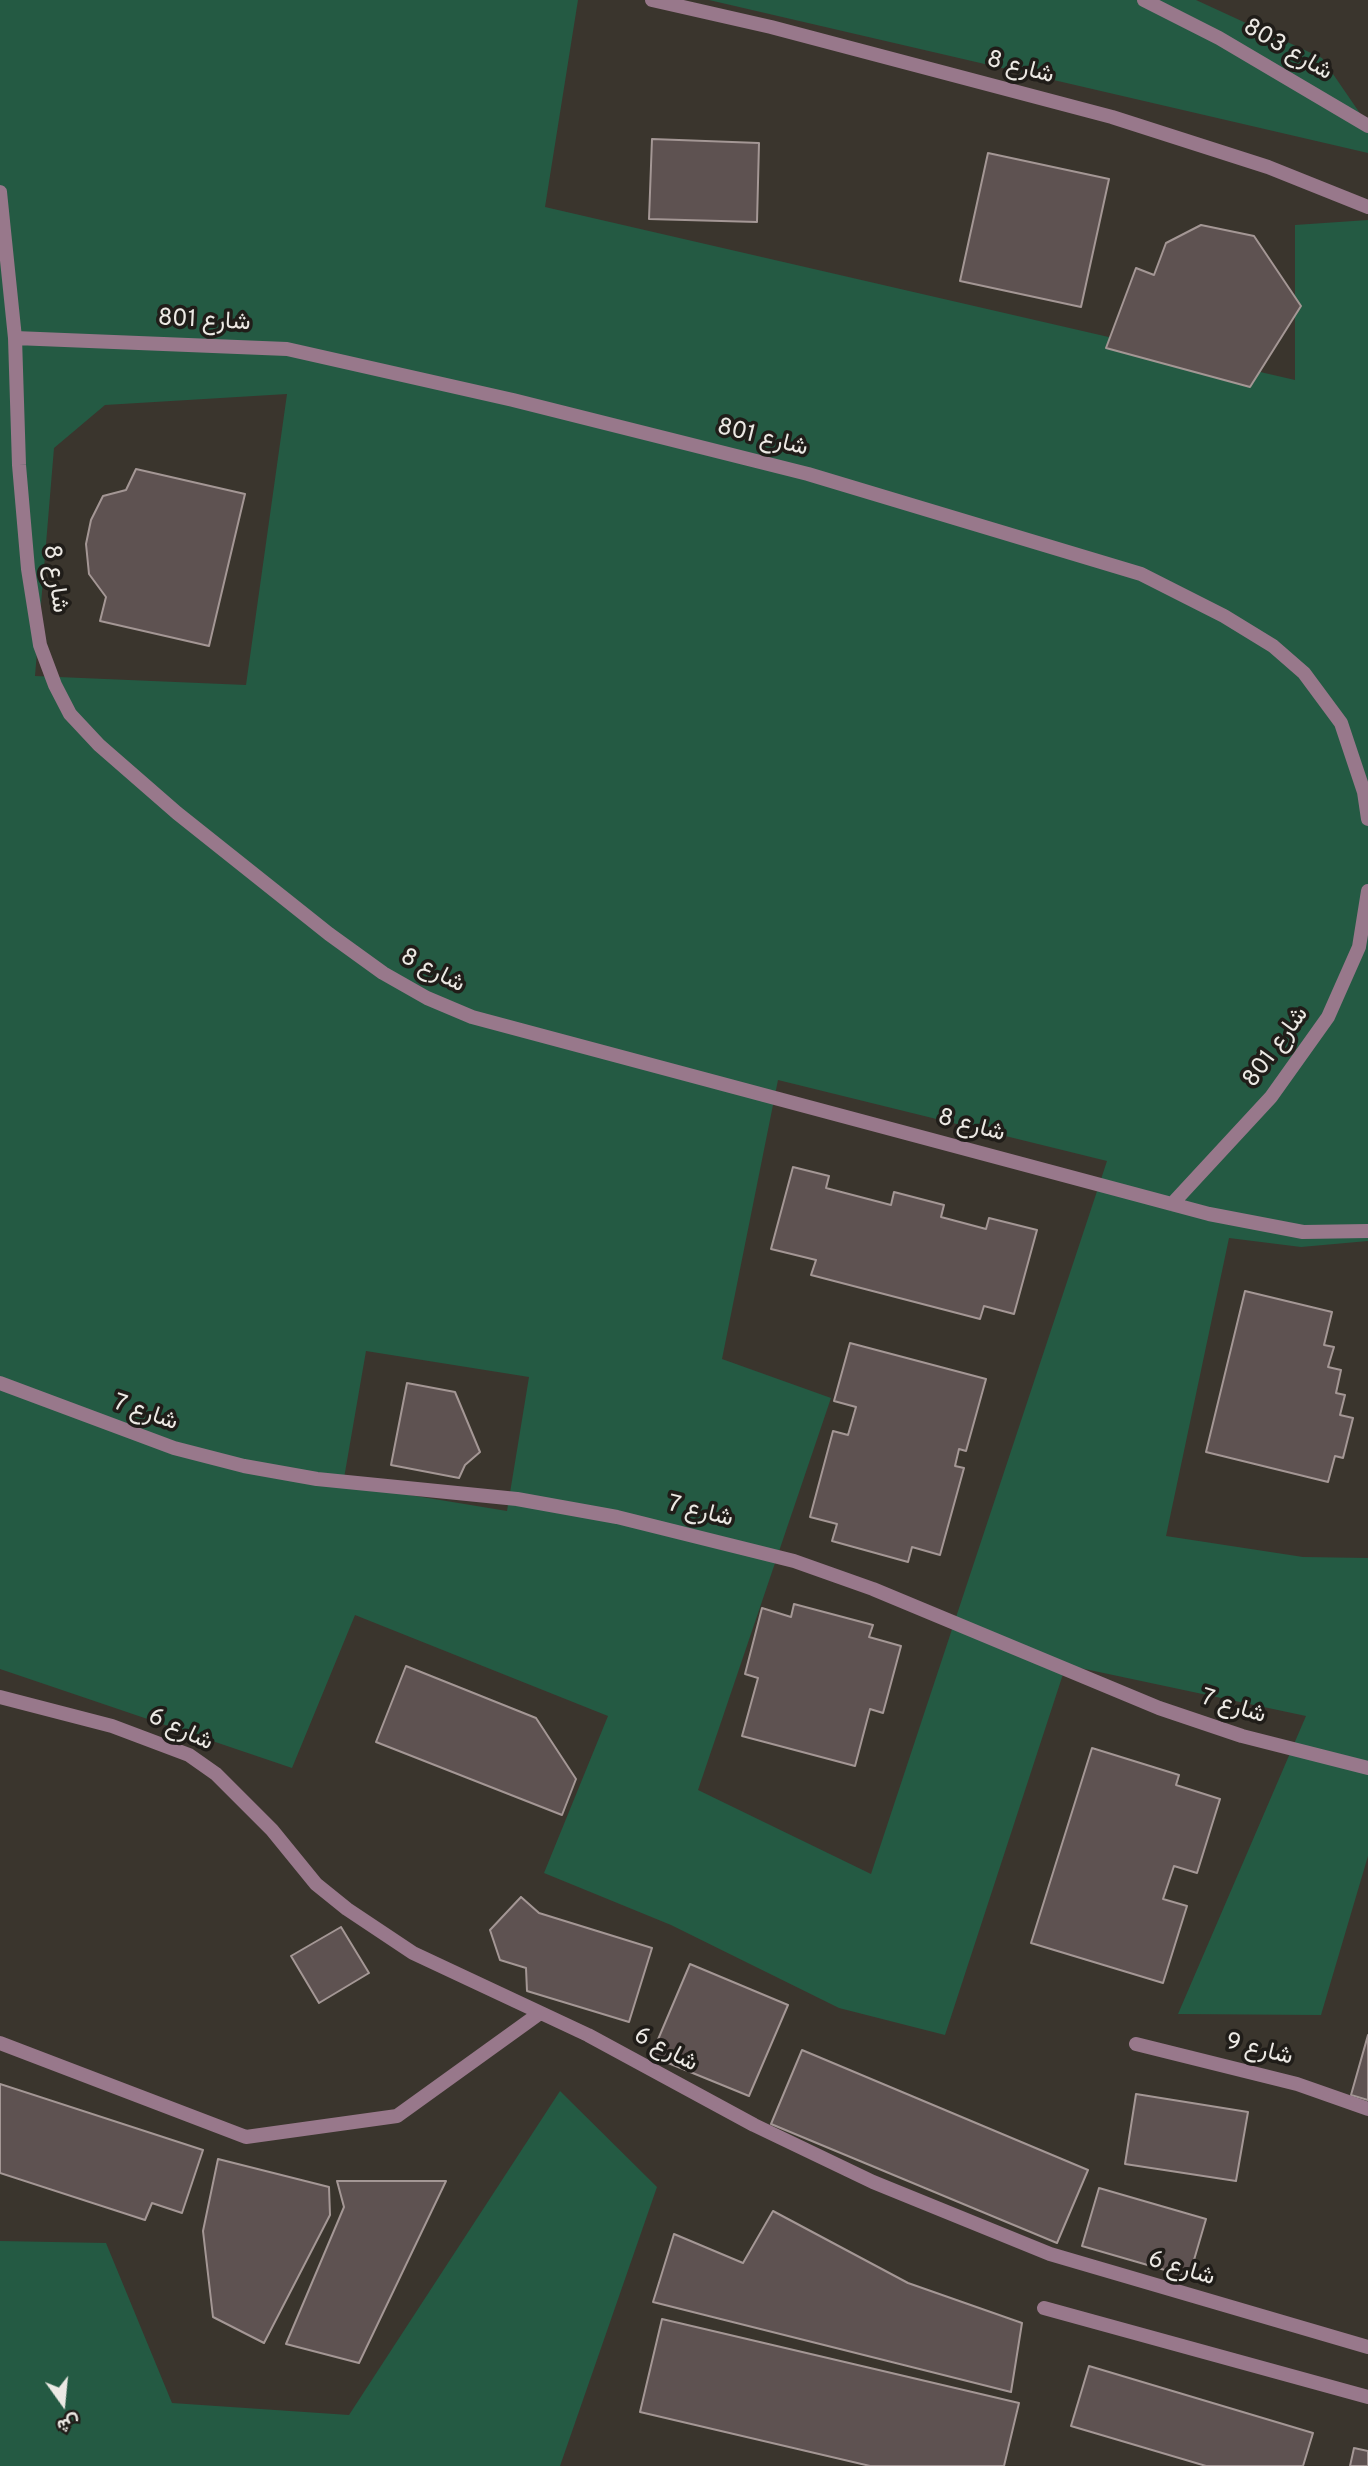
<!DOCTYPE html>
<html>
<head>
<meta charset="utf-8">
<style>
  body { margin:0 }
  #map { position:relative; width:1368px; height:2466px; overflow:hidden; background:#3a352d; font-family:Overpass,Vazirmatn,sans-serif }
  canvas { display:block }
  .north { position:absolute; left:28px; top:2368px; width:70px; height:70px; -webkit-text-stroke:5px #201d19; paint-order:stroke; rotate:165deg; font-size:19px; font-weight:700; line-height:28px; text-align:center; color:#ece9e4 }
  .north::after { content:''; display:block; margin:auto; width:24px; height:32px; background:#ece9e4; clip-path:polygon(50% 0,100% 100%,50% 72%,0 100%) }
</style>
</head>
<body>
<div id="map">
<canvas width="1368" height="2466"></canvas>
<div class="north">ش</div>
</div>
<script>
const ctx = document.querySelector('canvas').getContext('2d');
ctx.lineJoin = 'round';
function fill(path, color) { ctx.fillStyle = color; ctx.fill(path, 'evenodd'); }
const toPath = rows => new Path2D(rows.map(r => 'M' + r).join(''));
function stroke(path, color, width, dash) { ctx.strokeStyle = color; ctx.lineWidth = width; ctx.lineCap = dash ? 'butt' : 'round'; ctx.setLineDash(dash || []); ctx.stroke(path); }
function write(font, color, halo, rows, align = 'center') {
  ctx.font = font + ' Overpass,Vazirmatn,sans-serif'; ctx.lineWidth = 7; ctx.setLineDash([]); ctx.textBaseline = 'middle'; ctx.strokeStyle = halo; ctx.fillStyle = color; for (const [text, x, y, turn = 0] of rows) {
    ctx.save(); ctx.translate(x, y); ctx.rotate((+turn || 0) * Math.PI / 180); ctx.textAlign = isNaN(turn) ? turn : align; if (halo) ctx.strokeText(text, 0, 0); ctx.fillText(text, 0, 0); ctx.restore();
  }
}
const green = toPath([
  [0,0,578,0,545,207,1295,380,1295,225,1368,220,1368,1241,1301,1247,1229,1238,1166,1536,1303,1557,1368,1558,1368,1856,1321,2015,1178,2014,1306,1716,1066,1665,945,2035,839,2008,671,1925,544,1873,608,1716,355,1615,292,1768,0,1669],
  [287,394,246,685,35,676,54,448,105,405],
  [778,1080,1107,1161,871,1874,698,1790,831,1398,722,1359],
  [366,1351,529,1377,507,1511,343,1484],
  [709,0,1196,0,1322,58,1368,125,1368,153],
  [560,2091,657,2187,560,2466,0,2466,0,2241,106,2243,172,2403,349,2415]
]);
const building = toPath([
  [652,139,759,143,757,222,649,219,652,139],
  [988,153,1109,179,1081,307,960,281,988,153],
  [1201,225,1254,236,1301,306,1250,387,1106,348,1136,268,1154,275,1166,243,1201,225],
  [136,469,245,494,209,646,100,621,106,597,89,574,86,544,91,520,103,496,126,490,136,469],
  [793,1167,829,1176,826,1188,891,1205,894,1192,944,1205,941,1217,986,1229,989,1218,1037,1230,1014,1314,984,1306,980,1319,811,1275,816,1260,771,1249,793,1167],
  [1245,1291,1332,1312,1324,1345,1334,1347,1328,1367,1341,1370,1336,1393,1345,1395,1340,1415,1353,1418,1343,1458,1335,1456,1328,1482,1206,1452,1245,1291],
  [850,1343,986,1379,966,1451,959,1449,955,1466,964,1468,940,1555,912,1547,908,1562,832,1541,837,1524,810,1517,833,1431,848,1435,856,1407,834,1401,850,1343],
  [407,1383,455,1392,480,1452,465,1465,459,1478,391,1465,407,1383],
  [794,1604,873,1625,869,1637,901,1646,883,1713,870,1709,855,1766,742,1736,758,1678,745,1674,762,1608,791,1617,794,1604],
  [406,1666,536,1718,576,1779,562,1815,376,1742,406,1666],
  [1092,1748,1179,1775,1176,1785,1220,1799,1197,1873,1174,1866,1163,1899,1187,1906,1163,1983,1031,1943,1092,1748],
  [521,1897,539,1913,652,1948,629,2022,527,1991,526,1968,500,1960,490,1930,521,1897],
  [341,1927,369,1973,319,2003,291,1956,341,1927],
  [690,1964,788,2005,749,2096,651,2056,690,1964],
  [1368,2035,1368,2100,1351,2095,1368,2035],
  [802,2050,1088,2170,1057,2243,771,2124,802,2050],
  [0,2084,203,2150,182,2213,152,2203,145,2220,0,2173,0,2084],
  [1136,2094,1248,2112,1236,2181,1125,2164,1136,2094],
  [218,2159,329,2187,330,2215,264,2343,213,2317,203,2231,218,2159],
  [337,2181,446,2181,359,2363,286,2344,344,2207,337,2181],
  [1099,2188,1206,2219,1189,2277,1082,2246,1099,2188],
  [773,2211,908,2283,1022,2323,1011,2392,653,2302,674,2234,743,2263,773,2211],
  [662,2319,1019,2403,1004,2466,870,2466,640,2412,662,2319],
  [1089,2366,1313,2433,1303,2466,1206,2466,1071,2426,1089,2366],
  [1354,2448,1368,2451,1368,2466,1350,2466,1354,2448]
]);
const street = toPath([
  [652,0,771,27,1112,117,1268,167,1368,207],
  [1144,0,1219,38,1368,126],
  [0,192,15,338,19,465,28,569,40,645,55,685,70,714,99,745,177,813,329,934,383,973,427,998,472,1017,1209,1214,1303,1232,1368,1231],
  [15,338,287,349,513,400,808,474,1141,574,1224,616,1273,646,1304,673,1341,723,1364,792,1368,819],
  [1172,1204,1271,1097,1328,1017,1359,947,1368,891],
  [0,1383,174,1448,244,1466,317,1479,517,1499,617,1517,794,1561,873,1589,1159,1708,1242,1736,1368,1768],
  [0,1697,112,1726,189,1755,216,1774,272,1830,316,1884,347,1909,413,1953,588,2035,754,2125,873,2182,1050,2254,1368,2347],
  [0,2043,246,2137,397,2116,540,2013],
  [1136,2044,1297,2084,1368,2109],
  [1044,2308,1368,2397]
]);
const streetNames = [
  ["شارع 803",1287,51,30],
  ["شارع 8",1020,69,15],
  ["شارع 801",204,322,3],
  ["شارع 801",762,439,14],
  ["شارع 8",54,579,82],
  ["شارع 8",432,972,27],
  ["شارع 801",1277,1048,-54],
  ["شارع 8",971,1127,15],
  ["شارع 7",145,1414,19],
  ["شارع 7",700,1513,14],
  ["شارع 7",1233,1708,17],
  ["شارع 6",180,1731,25],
  ["شارع 6",665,2051,28],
  ["شارع 9",1259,2051,14],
  ["شارع 6",1181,2270,17]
];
fill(green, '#245a43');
fill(building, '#5e5251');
stroke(building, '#a49795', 2);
stroke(street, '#98788b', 14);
write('24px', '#ece9e4', '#201d19', streetNames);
</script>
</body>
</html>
